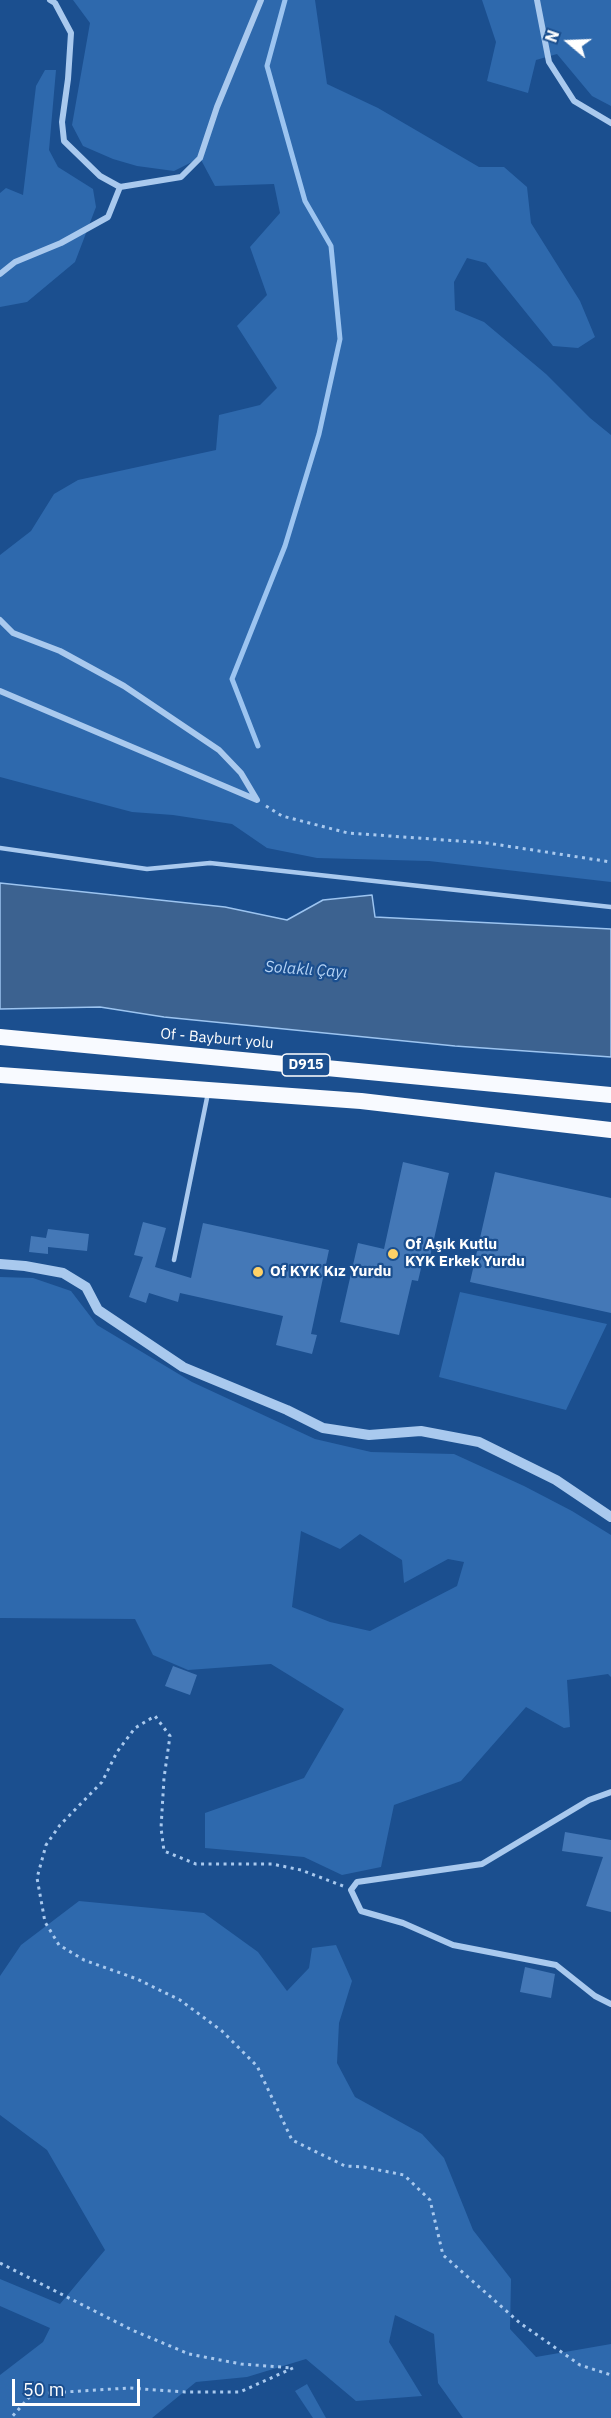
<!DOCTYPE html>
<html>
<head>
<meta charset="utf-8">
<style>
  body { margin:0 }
  #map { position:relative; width:611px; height:2418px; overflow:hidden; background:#1b4f8f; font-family:"IBM Plex Sans",sans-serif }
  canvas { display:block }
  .north { position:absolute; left:539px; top:12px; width:60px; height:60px; -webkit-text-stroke:4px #1b4f8f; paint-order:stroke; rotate:289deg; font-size:16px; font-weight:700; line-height:24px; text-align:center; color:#fff }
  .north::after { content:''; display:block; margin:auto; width:21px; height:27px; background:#fff; clip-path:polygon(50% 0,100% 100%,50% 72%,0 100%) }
  .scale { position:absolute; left:12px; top:2379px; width:128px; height:27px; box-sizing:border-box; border:3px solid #fff; border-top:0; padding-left:8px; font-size:18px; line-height:21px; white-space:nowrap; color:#fff; -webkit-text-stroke:4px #1b4f8f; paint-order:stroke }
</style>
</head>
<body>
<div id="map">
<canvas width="611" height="2418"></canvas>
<div class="north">N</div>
<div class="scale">50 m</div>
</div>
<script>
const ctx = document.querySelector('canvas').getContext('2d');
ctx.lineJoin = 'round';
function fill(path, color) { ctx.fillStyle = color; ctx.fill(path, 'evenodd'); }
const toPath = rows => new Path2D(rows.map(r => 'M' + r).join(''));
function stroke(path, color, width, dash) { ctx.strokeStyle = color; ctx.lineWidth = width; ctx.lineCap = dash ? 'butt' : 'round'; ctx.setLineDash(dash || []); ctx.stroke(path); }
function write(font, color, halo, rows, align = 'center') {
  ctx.font = font + ' "IBM Plex Sans",sans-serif'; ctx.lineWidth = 4.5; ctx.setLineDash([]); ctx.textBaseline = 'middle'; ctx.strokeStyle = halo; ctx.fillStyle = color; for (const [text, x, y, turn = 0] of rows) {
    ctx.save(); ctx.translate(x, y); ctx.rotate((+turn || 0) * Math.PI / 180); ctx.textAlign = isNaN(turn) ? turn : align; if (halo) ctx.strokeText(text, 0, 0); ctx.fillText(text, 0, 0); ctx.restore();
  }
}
const green = toPath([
  [73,0,315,0,327,84,378,108,479,167,504,167,527,187,531,223,580,301,595,337,578,348,553,346,486,263,467,258,454,282,455,310,484,322,546,374,590,418,611,435,611,882,429,861,317,858,267,848,232,824,173,815,132,812,0,777,0,555,31,531,54,494,78,480,216,450,219,415,260,405,277,388,237,326,267,295,250,247,280,213,274,184,215,186,200,158,174,171,137,166,113,159,83,146,72,125,90,23],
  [482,0,611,0,611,106,592,96,557,54,536,60,528,93,487,81,496,42],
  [45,70,56,70,49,150,58,167,93,189,96,207,75,262,27,302,0,307,0,193,6,188,23,195,36,86],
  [0,1277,33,1278,71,1291,97,1325,192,1382,315,1439,371,1452,454,1454,524,1486,572,1511,611,1535,611,1677,608,1674,567,1680,570,1727,564,1728,526,1707,461,1781,394,1805,381,1867,342,1875,304,1857,205,1848,205,1813,304,1778,344,1709,271,1664,188,1670,153,1655,135,1619,0,1618],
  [301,1531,340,1549,360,1534,402,1560,404,1583,448,1559,464,1562,457,1586,370,1631,330,1622,292,1607],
  [460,1292,607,1324,566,1410,439,1377],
  [79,1901,204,1913,258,1952,287,1991,309,1968,312,1948,336,1945,352,1981,339,2023,337,2063,355,2097,422,2134,444,2158,473,2230,511,2279,510,2329,536,2357,611,2344,611,2418,463,2418,438,2383,434,2334,395,2315,389,2342,422,2396,356,2401,306,2359,247,2377,196,2382,152,2418,0,2418,0,2375,43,2342,50,2328,0,2306,0,2279,60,2304,105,2250,47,2150,0,2115,0,1976,21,1945],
  [307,2384,326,2418,313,2418,295,2391]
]);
const water = toPath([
  [0,883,225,907,287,920,323,900,372,895,375,917,611,929,611,1057,455,1046,164,1017,100,1007,0,1009,0,883]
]);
const stream = toPath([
  [258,746,232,679,285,546,319,434,340,339,331,246,305,201,267,66,285,0]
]);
const building = toPath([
  [403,1162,449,1173,429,1261,423,1260,418,1281,412,1280,399,1335,340,1322,358,1243,384,1249],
  [495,1172,611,1198,611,1313,470,1282],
  [143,1222,166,1228,155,1267,191,1278,203,1223,329,1250,311,1334,317,1335,312,1354,276,1345,283,1316,180,1293,178,1302,149,1293,146,1303,129,1297,143,1257,134,1255],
  [48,1229,89,1234,87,1251,48,1247,48,1254,29,1252,31,1236,46,1238],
  [173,1666,197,1675,190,1695,165,1686],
  [565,1832,611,1840,611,1912,586,1906,603,1857,562,1851],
  [525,1967,555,1974,551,1998,520,1992]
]);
const path = toPath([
  [266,806,282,816,348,833,487,843,611,862],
  [343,1886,301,1870,272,1864,196,1864,164,1851,161,1828,164,1778,170,1736,155,1716,135,1728,117,1752,102,1782,60,1825,46,1845,37,1878,45,1922,59,1945,84,1960,137,1979,180,2000,222,2031,257,2066,292,2140,345,2166,364,2167,404,2175,430,2200,443,2255,520,2323,580,2365,611,2375],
  [0,2263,132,2330,189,2354,241,2364,293,2368,240,2392,185,2392,129,2388,32,2394,11,2418]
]);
const service = toPath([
  [0,848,147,869,210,863,611,907],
  [174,1260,208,1093]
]);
const minor = toPath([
  [537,0,549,62,574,101,611,123],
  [120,187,181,177,200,158,217,107,261,0],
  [0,274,15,262,61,243,108,217,120,187,100,176,64,141,62,122,68,79,71,33,55,3,50,0],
  [0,620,13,633,60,651,124,686,219,750,241,773,257,800,0,691],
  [611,1792,589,1800,482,1864,357,1882,351,1890,361,1911,403,1923,453,1945,556,1965,595,1996,611,2004]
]);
const tertiary = toPath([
  [0,1264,25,1266,63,1273,86,1287,98,1310,183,1367,287,1410,323,1428,369,1435,421,1431,479,1442,556,1480,611,1517]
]);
const trunk = toPath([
  [0,1037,611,1095],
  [0,1075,361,1101,611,1130]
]);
const markers = [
  [393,1254,6,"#ffd166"],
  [258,1272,6,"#ffd166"]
];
const shields = [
  [306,1065,48]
];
const shieldNames = [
  ["D915",306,1065]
];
const streetNames = [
  ["Of - Bayburt yolu",217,1039,5]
];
const poiNames = [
  ["Of Aşık Kutlu",405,1245],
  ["KYK Erkek Yurdu",405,1262],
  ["Of KYK Kız Yurdu",270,1272]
];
const waterNames = [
  ["Solaklı Çayı",306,970,4]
];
fill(green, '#2e69ad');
fill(water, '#3c6290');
stroke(water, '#9cc4f0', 1.5);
stroke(stream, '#9cc4f0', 5);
fill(building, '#4478b7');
stroke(path, '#a9c9ee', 3, [3, 4.5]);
stroke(service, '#a9c9ee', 4.5);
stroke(minor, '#a9c9ee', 6);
stroke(tertiary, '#a9c9ee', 10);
stroke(trunk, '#f8faff', 16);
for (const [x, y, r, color] of markers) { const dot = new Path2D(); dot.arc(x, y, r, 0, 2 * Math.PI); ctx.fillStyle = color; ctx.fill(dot); stroke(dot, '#1b4f8f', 2); }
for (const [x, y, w] of shields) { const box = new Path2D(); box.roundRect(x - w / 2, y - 11, w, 22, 4.5); ctx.fillStyle = '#1b4f8f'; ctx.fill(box); stroke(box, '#fff', 1.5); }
write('bold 14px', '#fff', null, shieldNames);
write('15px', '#fff', '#1b4f8f', streetNames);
write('bold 15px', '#fff', '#1b4f8f', poiNames, 'left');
write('italic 16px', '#b5d3f5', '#1b4f8f', waterNames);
</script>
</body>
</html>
